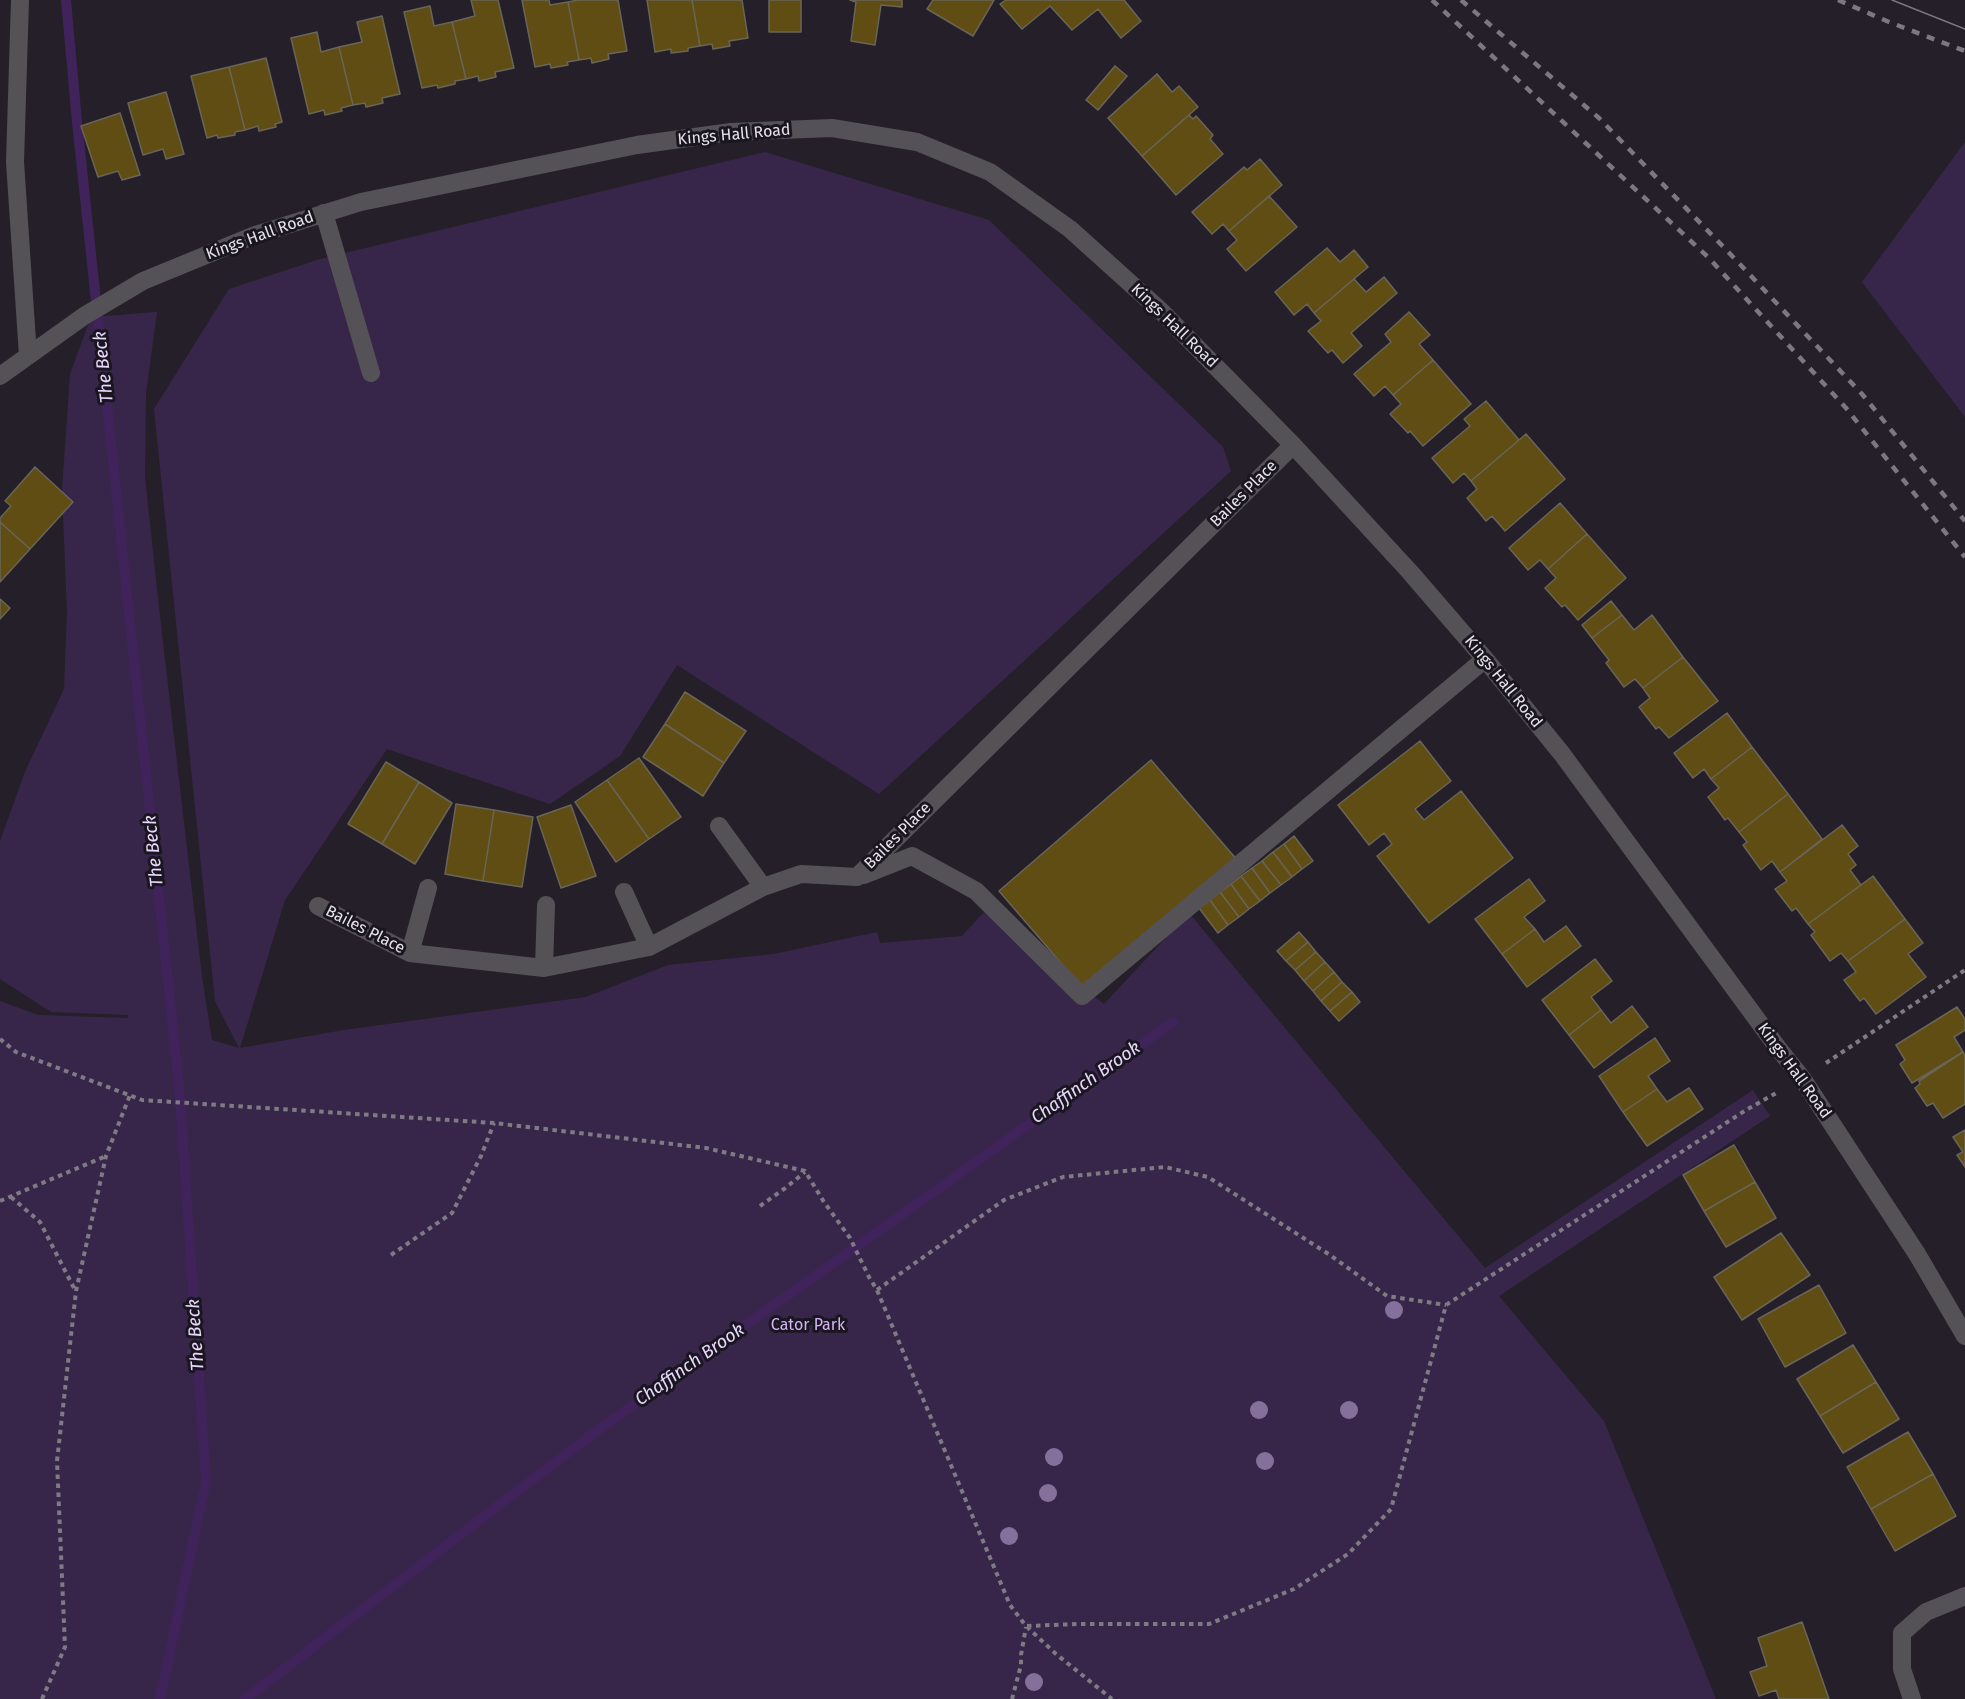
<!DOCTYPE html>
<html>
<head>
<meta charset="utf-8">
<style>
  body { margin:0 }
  canvas { display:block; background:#241f29 }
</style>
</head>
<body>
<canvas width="1965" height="1699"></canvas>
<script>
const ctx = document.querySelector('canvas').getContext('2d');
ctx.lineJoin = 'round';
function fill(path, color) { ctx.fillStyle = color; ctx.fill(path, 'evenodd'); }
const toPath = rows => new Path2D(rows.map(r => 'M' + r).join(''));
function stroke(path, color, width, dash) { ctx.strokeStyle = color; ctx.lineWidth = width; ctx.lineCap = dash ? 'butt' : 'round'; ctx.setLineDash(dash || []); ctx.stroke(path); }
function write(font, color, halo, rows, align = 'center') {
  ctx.font = font + ' "Fira Sans",sans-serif'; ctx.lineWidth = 6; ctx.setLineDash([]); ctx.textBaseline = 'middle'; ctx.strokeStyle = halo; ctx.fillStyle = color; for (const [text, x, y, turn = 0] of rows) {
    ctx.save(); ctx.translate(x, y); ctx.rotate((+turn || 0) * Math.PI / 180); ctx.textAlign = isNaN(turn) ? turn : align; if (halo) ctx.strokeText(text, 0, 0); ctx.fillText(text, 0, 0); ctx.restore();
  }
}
const green = toPath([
  [1965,142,1965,417,1862,282],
  [765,152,989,220,1223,447,1231,471,879,794,677,665,620,756,550,804,387,749,285,900,240,1048,344,1030,586,997,668,965,774,954,877,932,880,943,962,936,984,912,1104,1004,1189,913,1485,1268,1753,1090,1770,1116,1499,1296,1604,1421,1716,1699,0,1699,0,1001,38,1015,128,1018,128,1015,51,1012,0,979,0,841,25,772,64,689,67,613,62,490,70,374,91,317,157,312,146,393,145,477,159,608,202,977,212,1040,239,1048,215,1001,154,409,229,289,320,259]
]);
const stream = toPath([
  [66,0,77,122,179,1085,206,1481,160,1699],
  [245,1699,591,1435,1173,1022]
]);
const building = toPath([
  [471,0,498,0,514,68,495,72,496,77,479,81,478,76,466,79,452,22,475,16,471,0],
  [522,0,549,0,550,5,568,2,579,60,567,62,568,65,551,68,550,64,535,67,522,0],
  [578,0,618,0,627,51,608,54,609,59,592,63,591,58,579,60,568,2,578,0],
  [647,0,692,0,700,46,688,48,688,51,671,53,671,49,655,52,647,0],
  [692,0,742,0,748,38,729,41,730,46,713,49,712,44,700,46,692,0],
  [769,0,801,0,801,32,769,32,769,0],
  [850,0,902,0,902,7,881,5,875,45,851,41,856,2,850,0],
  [933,0,994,0,973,36,927,9,933,0],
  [1006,0,1124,0,1141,21,1121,38,1098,9,1072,30,1050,6,1022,29,1000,4,1006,0],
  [430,6,434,26,452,22,466,79,455,81,455,84,438,88,437,85,422,88,404,12,430,6],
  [382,16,400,94,382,98,383,103,366,107,365,103,353,105,339,47,362,42,357,22,382,16],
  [317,32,321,52,339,47,353,105,341,108,342,111,325,115,324,110,309,114,291,38,317,32],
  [266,58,282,122,275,124,276,127,259,131,258,126,245,130,229,67,266,58],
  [1115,66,1127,76,1098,110,1086,100,1115,66],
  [229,67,245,130,235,132,235,135,218,138,217,135,207,138,191,76,229,67],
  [1157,74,1172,92,1179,86,1198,107,1142,156,1108,118,1157,74],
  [166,92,184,154,166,159,163,149,143,155,128,103,166,92],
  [120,113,140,175,122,180,118,171,98,177,81,126,120,113],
  [1189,115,1193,119,1196,116,1213,135,1210,139,1223,154,1176,195,1142,156,1189,115],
  [1260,159,1282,185,1229,231,1223,224,1212,234,1192,212,1244,167,1247,170,1260,159],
  [1269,196,1297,227,1246,271,1227,249,1237,240,1229,231,1269,196],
  [1327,248,1340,262,1354,250,1368,267,1314,313,1307,304,1294,315,1275,292,1327,248],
  [1384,277,1397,293,1351,333,1362,346,1343,363,1332,350,1328,353,1308,331,1321,321,1314,313,1354,279,1366,292,1384,277],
  [1409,312,1430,335,1419,344,1433,360,1393,395,1385,386,1374,396,1354,374,1391,342,1385,334,1409,312],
  [1433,360,1471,404,1423,446,1410,431,1408,433,1390,414,1401,404,1393,395,1433,360],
  [1486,401,1519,440,1471,481,1464,473,1453,483,1432,458,1470,426,1464,419,1486,401],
  [1526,434,1565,479,1505,531,1492,516,1486,521,1467,498,1477,489,1471,481,1526,434],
  [35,467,73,502,30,549,0,522,0,518,11,506,5,501,35,467],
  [1560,503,1587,534,1548,569,1540,560,1528,570,1509,548,1560,503],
  [0,522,30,549,0,582,0,522],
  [1587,534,1626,578,1578,620,1565,605,1562,607,1545,588,1556,578,1548,569,1587,534],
  [0,599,10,608,0,619,0,599],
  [1611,601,1622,615,1592,638,1582,625,1611,601],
  [1622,615,1634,630,1652,615,1683,657,1643,688,1635,679,1624,687,1606,663,1609,660,1592,638,1622,615],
  [1683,657,1718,701,1669,738,1659,727,1656,729,1639,707,1650,698,1643,688,1683,657],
  [685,692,746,731,724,763,665,724,685,692],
  [1727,713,1752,747,1711,779,1704,769,1693,778,1674,753,1727,713],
  [665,724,724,763,703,796,643,757,665,724],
  [1420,741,1451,781,1415,809,1424,820,1461,791,1513,858,1429,923,1377,856,1392,844,1384,833,1369,845,1338,805,1420,741],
  [1752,747,1788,794,1739,832,1728,818,1725,820,1708,797,1719,788,1711,779,1752,747],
  [639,758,681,817,649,839,607,780,639,758],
  [1151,760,1238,861,1085,991,999,891,1151,760],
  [386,762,419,782,382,844,348,824,386,762],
  [607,780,649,839,616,862,575,802,607,780],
  [419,782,452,803,415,864,382,844,419,782],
  [1788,794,1822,839,1780,872,1772,861,1761,870,1743,845,1747,842,1739,832,1788,794],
  [456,804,494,810,483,881,445,874,456,804],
  [571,805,596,876,561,888,537,817,571,805],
  [494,810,533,817,522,887,483,881,494,810],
  [1842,825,1858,846,1848,854,1856,865,1850,870,1861,885,1808,924,1796,908,1792,911,1775,889,1787,881,1780,872,1842,825],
  [1294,836,1313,861,1302,869,1284,844,1294,836],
  [1284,844,1302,869,1292,877,1273,852,1284,844],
  [1273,852,1292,877,1281,885,1262,861,1273,852],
  [1262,861,1281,885,1270,893,1252,868,1262,861],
  [1252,868,1270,893,1260,901,1241,876,1252,868],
  [1241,876,1260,901,1249,909,1231,884,1241,876],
  [1873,876,1905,919,1848,961,1841,953,1830,961,1811,935,1815,932,1808,924,1873,876],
  [1529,879,1545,901,1524,917,1535,929,1502,954,1475,919,1529,879],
  [1231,884,1249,909,1239,917,1220,892,1231,884],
  [1220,892,1239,917,1228,925,1210,900,1220,892],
  [1210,900,1228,925,1218,933,1199,908,1210,900],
  [1905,919,1923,943,1908,954,1926,977,1876,1014,1864,998,1860,1001,1844,980,1856,972,1848,961,1905,919],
  [1566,926,1581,946,1527,987,1502,954,1535,929,1544,942,1566,926],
  [1299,932,1308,942,1286,961,1277,951,1299,932],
  [1308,942,1316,952,1295,970,1286,961,1308,942],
  [1316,952,1325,962,1304,981,1295,970,1316,952],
  [1595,959,1612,981,1591,997,1601,1010,1569,1035,1542,1000,1595,959],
  [1325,962,1334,972,1313,991,1304,981,1325,962],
  [1334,972,1342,982,1321,1001,1313,991,1334,972],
  [1342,982,1352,992,1330,1011,1321,1001,1342,982],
  [1352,992,1360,1002,1339,1021,1330,1011,1352,992],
  [1632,1006,1648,1027,1594,1068,1569,1035,1601,1010,1611,1023,1632,1006],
  [1957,1007,1965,1019,1965,1030,1954,1037,1963,1052,1912,1083,1900,1064,1905,1060,1896,1045,1957,1007],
  [1655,1038,1670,1061,1648,1076,1657,1089,1623,1112,1599,1076,1655,1038],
  [1963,1052,1965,1055,1965,1104,1943,1118,1933,1103,1927,1106,1915,1088,1920,1084,1919,1081,1963,1052],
  [1689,1088,1703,1109,1647,1146,1623,1112,1657,1089,1667,1102,1689,1088],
  [1965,1130,1965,1167,1957,1155,1963,1152,1953,1137,1965,1130],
  [1734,1145,1755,1182,1704,1211,1683,1175,1734,1145],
  [1755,1182,1776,1218,1726,1247,1704,1211,1755,1182],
  [1781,1233,1810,1275,1742,1320,1714,1277,1781,1233],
  [1819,1285,1846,1333,1785,1367,1758,1319,1819,1285],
  [1853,1345,1876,1382,1820,1416,1797,1379,1853,1345],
  [1876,1382,1899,1419,1843,1453,1820,1416,1876,1382],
  [1908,1432,1933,1474,1871,1509,1847,1467,1908,1432],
  [1933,1474,1956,1516,1895,1551,1871,1509,1933,1474],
  [1802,1622,1829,1699,1779,1699,1776,1690,1759,1696,1750,1672,1767,1666,1758,1638,1802,1622]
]);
const path = toPath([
  [0,1039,16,1052,142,1100,494,1123,706,1148,805,1171,824,1202,850,1238,869,1277,877,1290,1010,1605,1026,1626,1056,1654,1112,1699],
  [1826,1063,1965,970],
  [11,1197,40,1222,75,1290],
  [0,1201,106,1156],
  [760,1206,784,1189,805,1172],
  [391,1255,452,1213,481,1156,494,1123],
  [877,1290,1004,1200,1063,1177,1165,1167,1208,1177,1330,1255,1387,1296,1446,1305],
  [1027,1626,1077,1624,1209,1624,1294,1589,1348,1554,1391,1509,1446,1305,1746,1110,1778,1092],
  [42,1699,65,1647,57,1461,76,1291,106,1156,130,1095],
  [1012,1699,1021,1665,1021,1655,1026,1627]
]);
const minor = toPath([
  [20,0,15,162,28,356],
  [324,213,371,373],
  [0,376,84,316,143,281,255,235,361,202,637,145,731,132,832,128,917,142,990,172,1070,229,1161,311,1293,445,1410,572,1485,659,1562,754,1778,1048,1802,1078,1917,1254,1965,1336],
  [719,826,763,887],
  [864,875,912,856,976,891,1082,996,1485,659],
  [624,892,649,947],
  [318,906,410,953,544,968,649,947,763,887,801,874,857,877,1293,445],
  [410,953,428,888],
  [544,968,546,905],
  [1912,1699,1902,1669,1902,1633,1926,1612,1965,1596]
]);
const tram = toPath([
  [1892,0,1965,29]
]);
const rail = toPath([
  [1432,0,1708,257,1846,408,1965,557],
  [1461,0,1599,118,1735,259,1862,394,1965,521],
  [1838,0,1889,22,1965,51]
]);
const trees = [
  [1394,1310],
  [1259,1410],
  [1349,1410],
  [1054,1457],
  [1265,1461],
  [1048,1493],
  [1009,1536],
  [1034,1682]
];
const streetNames = [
  ["Kings Hall Road",734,135,-5],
  ["Kings Hall Road",260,236,-20],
  ["Kings Hall Road",1174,326,44],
  ["Bailes Place",1244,494,-45],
  ["Kings Hall Road",1503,682,51],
  ["Bailes Place",898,836,-45],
  ["Bailes Place",365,930,27],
  ["Kings Hall Road",1794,1071,54]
];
const parkNames = [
  ["Cator Park",808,1326]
];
const waterNames = [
  ["The Beck",104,367,-96],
  ["The Beck",154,851,-96],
  ["Chaffinch Brook",1086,1083,-35],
  ["The Beck",196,1335,-94],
  ["Chaffinch Brook",690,1365,-35]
];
fill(green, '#38264a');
stroke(stream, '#40235a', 10);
fill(building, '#5f4d13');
stroke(building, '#696558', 1.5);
stroke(path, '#7f7b84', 4, [4.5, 4.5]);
stroke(minor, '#545257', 18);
stroke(tram, '#7c7880', 1.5);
stroke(rail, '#7c7880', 4.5, [8, 8]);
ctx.fillStyle = '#85709b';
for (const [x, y] of trees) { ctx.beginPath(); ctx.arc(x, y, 9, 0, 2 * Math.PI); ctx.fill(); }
write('16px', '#e6e3ea', '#1a1620', streetNames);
write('16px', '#d4b3f8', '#1a1620', parkNames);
write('italic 18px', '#e7d7fb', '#1a1620', waterNames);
</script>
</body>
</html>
